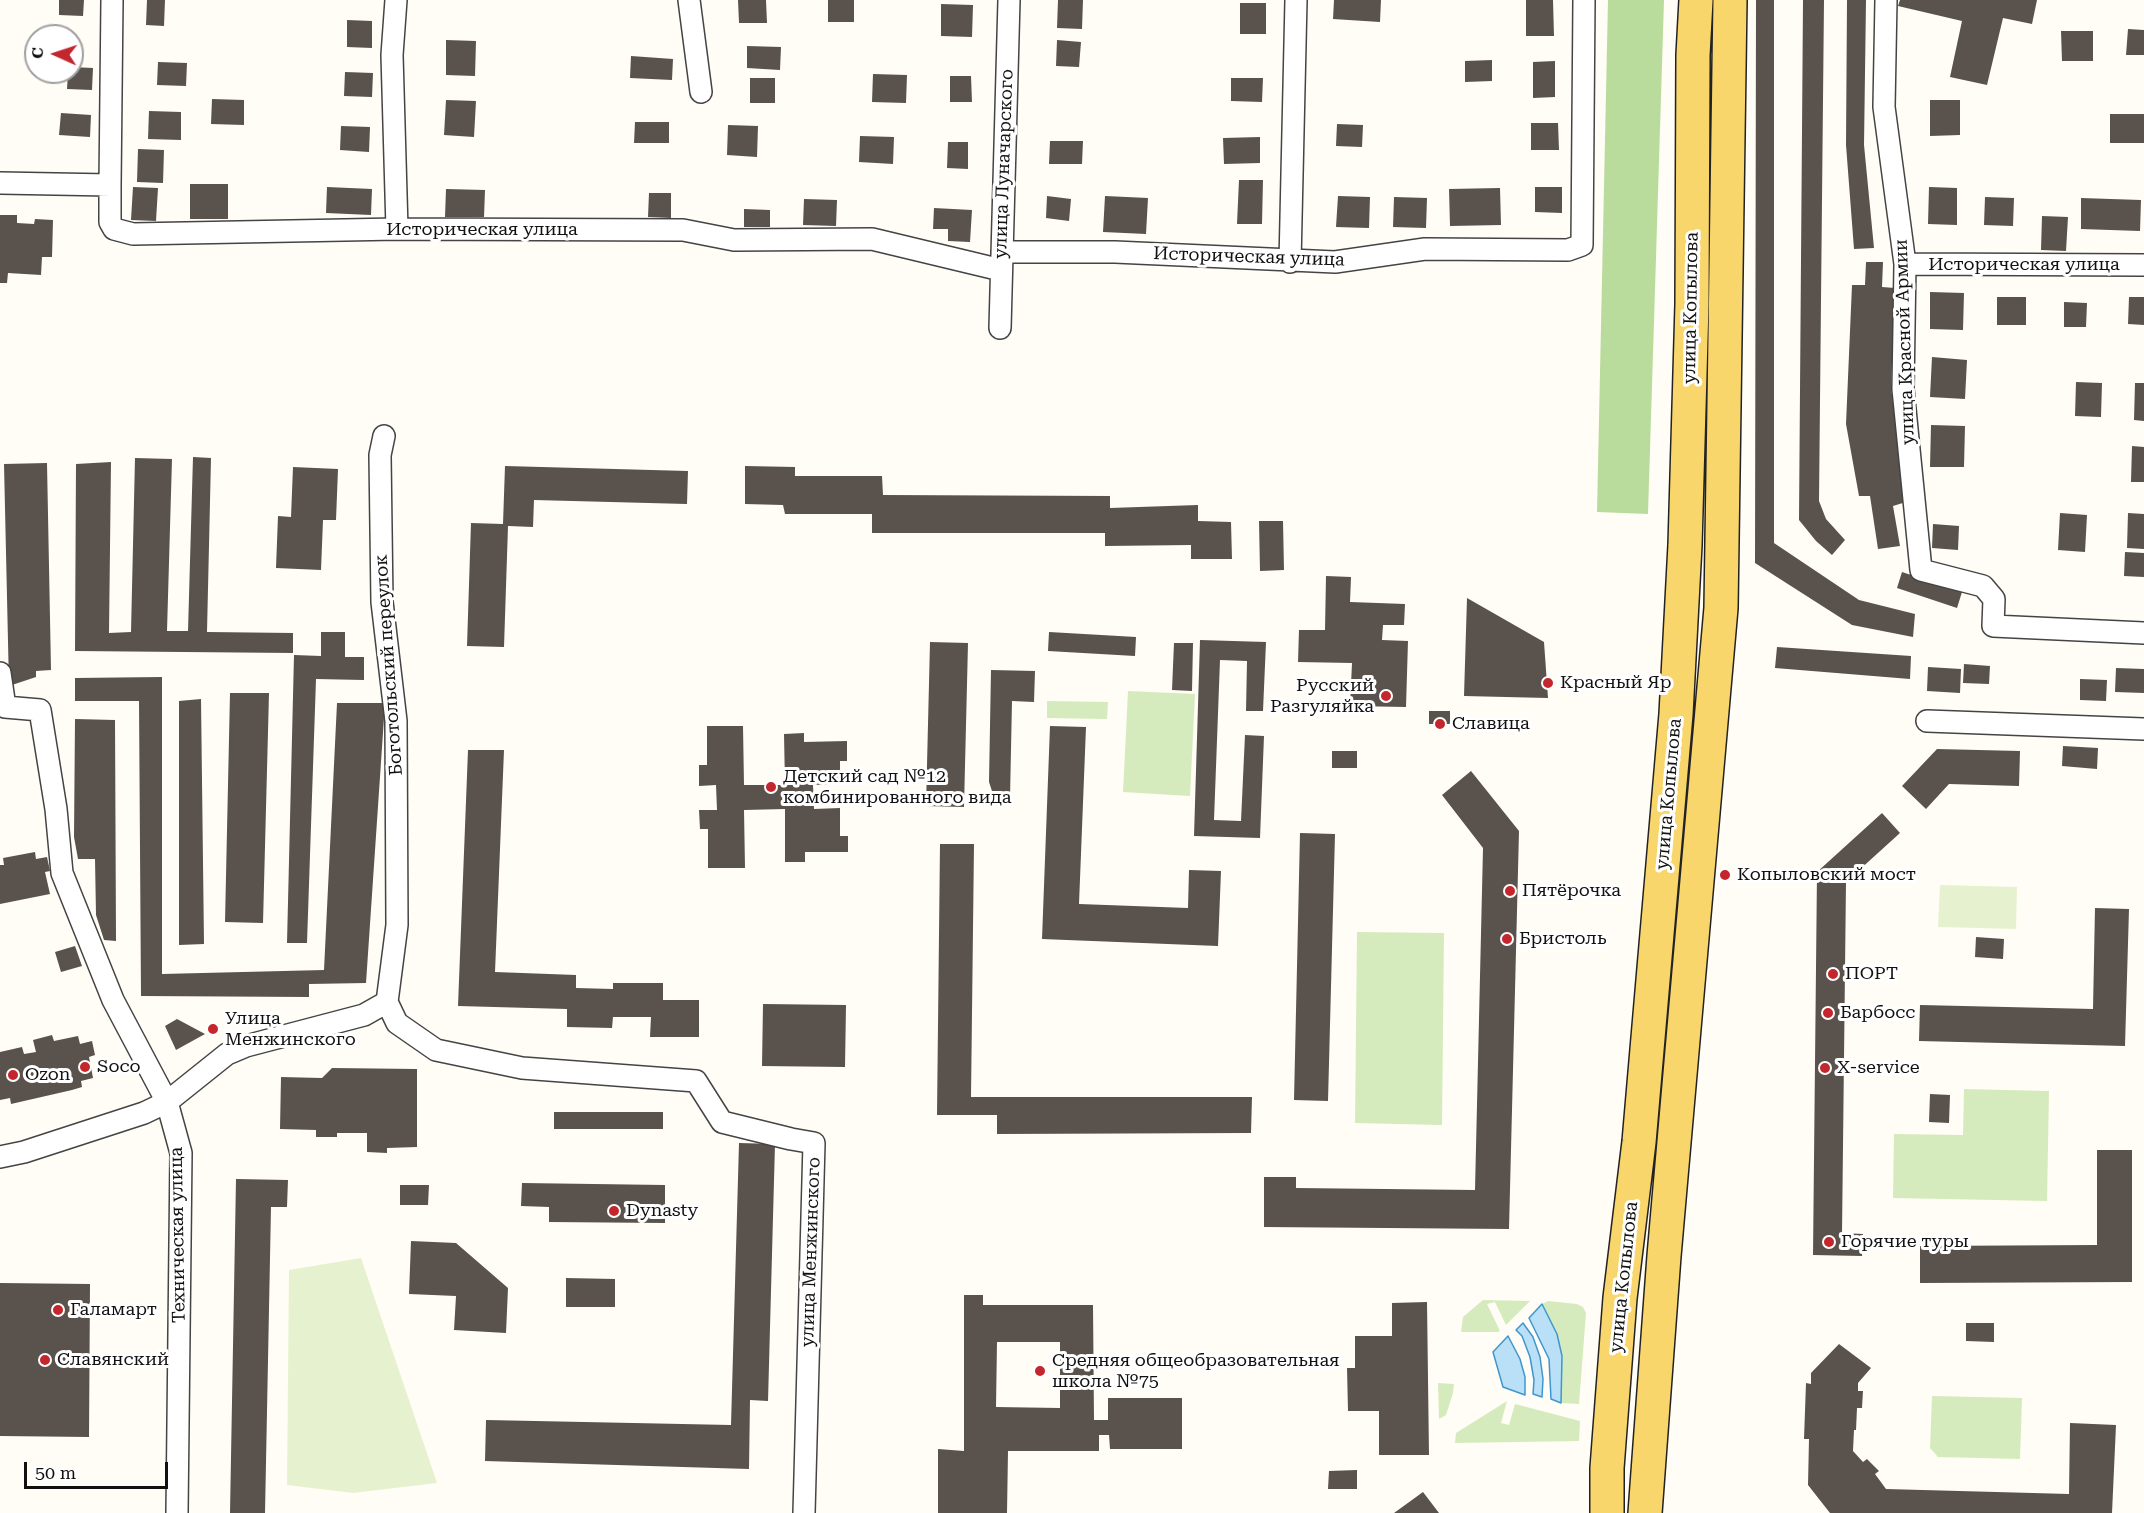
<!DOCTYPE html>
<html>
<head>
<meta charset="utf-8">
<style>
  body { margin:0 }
  #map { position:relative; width:2144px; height:1513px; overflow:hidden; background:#fffdf5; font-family:"Roboto Serif",serif }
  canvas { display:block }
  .north { position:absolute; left:24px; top:24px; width:60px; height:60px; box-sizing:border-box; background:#fff; border:2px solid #a0a0a0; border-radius:50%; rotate:273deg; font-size:16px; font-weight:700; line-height:24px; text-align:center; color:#111 }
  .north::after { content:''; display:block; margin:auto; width:21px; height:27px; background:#c4262e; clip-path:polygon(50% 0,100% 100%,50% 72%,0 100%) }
  .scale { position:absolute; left:24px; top:1462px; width:144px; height:27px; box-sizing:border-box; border:3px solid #111; border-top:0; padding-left:8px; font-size:18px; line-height:21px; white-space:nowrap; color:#111; -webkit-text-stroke:4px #fff; paint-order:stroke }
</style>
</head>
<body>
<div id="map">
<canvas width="2144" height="1513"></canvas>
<div class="north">С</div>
<div class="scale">50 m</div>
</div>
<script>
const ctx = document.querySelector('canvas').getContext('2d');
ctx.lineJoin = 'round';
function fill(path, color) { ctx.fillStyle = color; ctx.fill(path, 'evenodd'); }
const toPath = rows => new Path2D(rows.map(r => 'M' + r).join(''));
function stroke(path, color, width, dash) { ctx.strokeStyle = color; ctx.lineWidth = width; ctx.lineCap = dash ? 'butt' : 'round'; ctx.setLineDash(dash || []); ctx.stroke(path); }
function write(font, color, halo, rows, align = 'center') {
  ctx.font = font + ' "Roboto Serif",serif'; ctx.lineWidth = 6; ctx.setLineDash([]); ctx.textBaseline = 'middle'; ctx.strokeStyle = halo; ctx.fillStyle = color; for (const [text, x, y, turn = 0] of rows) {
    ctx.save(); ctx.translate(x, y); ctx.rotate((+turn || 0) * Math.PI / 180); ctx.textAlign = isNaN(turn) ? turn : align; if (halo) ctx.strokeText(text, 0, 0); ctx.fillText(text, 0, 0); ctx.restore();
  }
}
const green = toPath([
  [1128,691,1195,694,1190,796,1123,792],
  [1047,701,1108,702,1107,719,1047,718],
  [1357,932,1444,933,1442,1125,1355,1123],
  [1964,1089,2049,1091,2047,1201,1893,1198,1894,1134,1963,1135],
  [1483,1300,1530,1301,1506,1325,1495,1302,1487,1304,1500,1331,1497,1332,1461,1332,1463,1317],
  [1548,1301,1577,1304,1583,1307,1586,1313,1579,1404,1561,1403,1562,1356,1557,1334,1542,1304],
  [1438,1383,1454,1384,1453,1393,1446,1415,1439,1419],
  [1932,1396,2022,1398,2020,1459,1938,1457,1930,1448],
  [1507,1401,1501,1423,1509,1425,1515,1404,1580,1421,1579,1441,1455,1443,1456,1433]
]);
const forest = toPath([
  [1608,0,1664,0,1648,514,1597,512]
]);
const pitch = toPath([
  [1940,885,2017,887,2016,929,1938,927],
  [361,1258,437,1483,353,1493,287,1485,289,1270]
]);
const water = toPath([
  [1542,1304,1557,1334,1562,1356,1561,1403,1551,1399,1549,1359,1529,1318,1542,1304],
  [1523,1323,1533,1337,1540,1357,1543,1379,1542,1397,1533,1394,1534,1380,1530,1357,1522,1336,1516,1330,1523,1323],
  [1508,1336,1520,1359,1525,1377,1525,1395,1503,1387,1493,1352,1508,1336]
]);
const building = toPath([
  [59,0,84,0,83,16,59,15],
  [147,0,165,0,164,26,146,25],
  [738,0,766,0,767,23,739,23],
  [828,0,854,0,854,22,828,22],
  [1058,0,1083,0,1082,29,1057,28],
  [1334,0,1381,0,1380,22,1333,19],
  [1526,0,1553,0,1554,36,1526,36],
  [1756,0,1774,0,1774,543,1859,600,1915,614,1913,637,1852,625,1755,563],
  [1803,0,1824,0,1819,501,1826,519,1845,540,1832,555,1816,541,1799,520],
  [1847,0,1866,0,1864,145,1874,248,1854,249,1846,145],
  [1900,0,2037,0,2032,24,2003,18,1987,85,1950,77,1962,21,1898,6],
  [1240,3,1266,3,1266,34,1240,34],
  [941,4,973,5,972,37,941,36],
  [347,20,372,21,372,48,347,47],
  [2128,29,2144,30,2144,55,2126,55],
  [2061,31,2093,31,2093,61,2062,61],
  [446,40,476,41,475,76,446,75],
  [1057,40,1081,42,1079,67,1056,66],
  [747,46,781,47,780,70,747,68],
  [631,56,673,59,672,80,630,78],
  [1492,60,1492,81,1465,82,1465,61],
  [1555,61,1555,97,1533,98,1533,62],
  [158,62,187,63,186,86,157,85],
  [72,67,93,68,92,90,67,89,68,72,72,72],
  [345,72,373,73,372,97,344,96],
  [873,74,907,75,906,103,872,102],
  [950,76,971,76,972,102,950,102],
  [750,78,775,78,775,103,750,103],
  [1231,78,1263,78,1262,102,1231,101],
  [212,99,244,100,244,125,211,124],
  [446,100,476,101,474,137,444,135],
  [1930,100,1960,100,1960,135,1930,136],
  [149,111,181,112,181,140,148,139],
  [61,113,91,115,90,137,59,135],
  [2110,114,2144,114,2144,143,2110,143],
  [635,122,669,122,669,143,634,143],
  [1531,123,1558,123,1559,150,1531,150],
  [1337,124,1363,125,1362,147,1336,146],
  [728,125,758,126,757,157,727,155],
  [341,126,370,127,369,152,340,150],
  [860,136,894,137,893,164,859,162],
  [1260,137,1260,163,1224,164,1223,138],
  [1050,141,1083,141,1082,164,1049,164],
  [948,142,968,142,968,169,947,168],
  [138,149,164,150,163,183,137,182],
  [1239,180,1263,180,1262,224,1237,224],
  [190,184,228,184,228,219,190,219],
  [133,187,158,188,156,221,131,220],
  [327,187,372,189,371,215,326,213],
  [1535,187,1562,187,1562,213,1535,212],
  [1929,187,1957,188,1957,225,1928,224],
  [1500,188,1501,225,1450,226,1449,189],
  [446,189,485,190,484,217,445,217],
  [649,193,671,193,671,218,648,217],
  [1047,196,1071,199,1069,221,1046,218],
  [1105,196,1148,198,1146,234,1103,232],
  [1338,196,1370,197,1369,228,1336,227],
  [1394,197,1427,198,1426,228,1393,227],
  [1985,197,2014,198,2013,226,1984,225],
  [2081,198,2141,200,2140,231,2081,229],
  [804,199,837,200,836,226,803,225],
  [934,208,972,210,970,242,948,241,948,229,933,229],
  [744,209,770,210,770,227,744,227],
  [0,215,17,215,17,223,34,224,35,219,53,220,52,257,42,257,41,275,8,273,7,283,0,283],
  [2042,216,2068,217,2066,251,2041,250],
  [1866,262,1883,262,1882,287,1895,288,1891,388,1906,502,1893,506,1900,546,1878,549,1870,496,1859,496,1846,424,1852,285,1865,285],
  [1930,292,1964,293,1963,330,1930,329],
  [1997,297,2026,297,2026,325,1997,325],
  [2129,297,2144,297,2144,325,2128,324],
  [2064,302,2087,303,2086,327,2064,327],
  [1932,357,1967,360,1965,399,1930,397],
  [2076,382,2102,383,2101,417,2075,416],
  [2135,383,2144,383,2144,421,2134,420],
  [1931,425,1965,426,1964,467,1930,467],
  [2132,446,2144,447,2144,482,2131,482],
  [193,457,211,458,207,632,293,633,293,653,75,651,76,464,111,462,109,633,131,632,135,458,172,459,167,631,188,631],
  [47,463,51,670,36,671,36,677,9,686,4,464],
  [505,466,688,471,687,504,534,500,533,527,508,526,504,647,467,646,471,523,503,524],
  [745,466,795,467,795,476,882,476,883,495,1110,496,1110,508,1198,505,1198,521,1231,522,1232,559,1191,559,1191,545,1105,546,1105,533,872,533,872,514,785,514,783,505,745,504],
  [293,467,338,469,336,520,323,520,321,570,276,568,278,516,291,517],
  [2060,513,2087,515,2085,552,2058,550],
  [2128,513,2144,514,2144,549,2127,548],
  [1259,521,1283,521,1284,570,1260,571],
  [1933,524,1959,526,1958,550,1932,548],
  [2125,552,2144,553,2144,577,2124,576],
  [1902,572,1962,592,1957,608,1897,588],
  [1326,576,1351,577,1350,602,1405,604,1404,625,1383,625,1382,640,1408,641,1406,707,1350,706,1352,663,1298,662,1299,630,1325,630],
  [1467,598,1544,642,1548,698,1464,696],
  [321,632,345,632,345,657,364,657,364,680,316,679,307,943,287,943,294,655,321,656],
  [1049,632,1136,637,1135,656,1048,651],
  [1200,640,1266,642,1263,711,1246,711,1247,661,1220,660,1214,820,1241,821,1245,735,1264,736,1260,838,1194,836],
  [930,642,968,643,964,807,926,806],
  [1174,643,1193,643,1192,691,1172,690],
  [1777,647,1911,656,1910,679,1775,668],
  [1964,664,1990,666,1989,684,1963,683],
  [1928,667,1961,669,1960,693,1927,691],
  [2116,668,2144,669,2144,693,2115,692],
  [991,670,1035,671,1034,702,1012,701,1010,798,994,797,989,782],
  [162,677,162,974,324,970,337,703,385,703,366,983,309,984,309,997,141,996,139,701,75,701,75,678],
  [2080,679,2107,680,2106,701,2080,700],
  [230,693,269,693,263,923,225,922],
  [201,699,204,944,179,945,179,701],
  [1429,711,1450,711,1450,724,1429,724],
  [75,719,115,720,116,941,104,940,96,915,95,859,78,859,74,837],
  [707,726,743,726,744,785,785,785,784,734,804,733,804,742,847,741,847,761,840,761,840,784,813,785,814,809,840,808,840,836,848,836,848,852,805,852,805,862,785,862,785,809,744,810,745,868,708,868,708,829,700,829,699,810,717,810,716,785,699,786,699,765,707,765],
  [1050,726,1086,727,1079,904,1188,908,1189,870,1221,871,1218,946,1042,939],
  [2063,746,2098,748,2097,769,2062,766],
  [1937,749,2020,751,2019,786,1949,784,1926,809,1902,786],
  [468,750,504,750,495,972,576,975,576,988,613,989,613,983,663,983,663,1000,699,1000,699,1037,650,1037,651,1017,613,1017,612,1028,567,1027,567,1009,458,1006],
  [1332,751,1357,751,1357,768,1332,768],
  [1471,771,1519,831,1509,1229,1264,1227,1264,1177,1296,1177,1296,1188,1475,1190,1483,848,1442,795],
  [1882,813,1900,833,1846,882,1842,1233,1863,1234,1862,1256,1813,1255,1817,872],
  [1300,833,1335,834,1328,1101,1294,1100],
  [940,844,974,844,971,1097,1252,1097,1251,1133,997,1134,997,1115,937,1115],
  [35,852,36,859,47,857,50,871,45,872,50,894,0,904,0,865,4,865,3,858],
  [2095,908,2129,909,2125,1046,1919,1041,1920,1005,2093,1009],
  [1976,937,2004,939,2003,959,1975,957],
  [75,946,82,966,61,972,55,952],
  [763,1004,846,1005,845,1067,762,1066],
  [177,1019,205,1034,176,1050,165,1026],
  [52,1035,54,1041,78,1036,80,1044,92,1041,95,1055,89,1057,93,1078,81,1081,82,1087,72,1090,11,1104,10,1098,0,1100,0,1052,22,1047,24,1054,36,1052,33,1040],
  [332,1068,417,1069,417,1147,387,1148,387,1153,367,1152,367,1133,337,1133,337,1137,316,1137,316,1130,280,1129,281,1077,322,1078],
  [1930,1094,1950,1095,1949,1123,1929,1122],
  [554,1112,663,1112,663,1129,554,1129],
  [739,1143,775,1144,768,1401,750,1400,749,1469,485,1461,486,1420,731,1425],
  [2097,1150,2132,1150,2132,1282,1920,1283,1920,1246,2097,1245],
  [236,1179,288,1180,287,1207,271,1207,265,1513,230,1513],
  [522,1183,665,1185,665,1223,549,1222,549,1207,521,1206],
  [400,1185,429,1185,428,1205,400,1205],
  [411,1241,456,1243,508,1288,506,1333,454,1330,456,1296,409,1294],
  [566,1278,615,1279,615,1307,566,1307],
  [0,1283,90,1284,89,1437,0,1436],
  [964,1295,983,1295,983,1305,1093,1305,1094,1420,1108,1420,1108,1398,1182,1398,1182,1449,1110,1449,1109,1435,1099,1435,1099,1451,1008,1451,1007,1513,938,1513,938,1449,964,1451],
  [997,1342,1060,1342,1060,1408,996,1407],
  [1427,1302,1429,1455,1379,1455,1379,1411,1348,1411,1347,1368,1355,1368,1355,1336,1392,1336,1392,1303],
  [1966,1323,1994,1323,1994,1342,1966,1341],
  [1839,1344,1871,1368,1858,1383,1858,1391,1863,1391,1862,1408,1857,1408,1856,1430,1854,1430,1853,1451,1863,1462,1867,1459,1879,1471,1875,1474,1886,1489,2069,1494,2070,1423,2116,1425,2112,1513,1830,1513,1808,1485,1809,1439,1804,1439,1806,1383,1811,1384,1811,1373],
  [1357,1470,1357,1489,1328,1489,1329,1471],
  [1423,1492,1439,1513,1394,1513]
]);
const street = toPath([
  [396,0,392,55,397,229],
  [689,0,701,92],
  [1886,0,1884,107,1905,264,1903,389,1921,570,1983,586,1994,599,1993,626,2144,633],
  [0,183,110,185,110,222,114,229,133,234,397,229,683,230,734,240,872,239,1001,270],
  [110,185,112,0],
  [1002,252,1115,252,1335,262,1425,249,1568,250,1582,245,1584,0],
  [1290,262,1296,0],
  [1905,264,2144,265],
  [1000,328,1009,0],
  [384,436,380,455,382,602,396,721,397,925,387,1002],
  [0,673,5,707,40,710,56,809,62,873,113,1000,167,1102,181,1153,177,1513],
  [1927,721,2144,729],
  [387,1002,397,1023,436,1050,522,1068,696,1081,722,1122,791,1139,814,1143,804,1513],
  [0,1157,24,1152,144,1113,167,1102,227,1054,246,1046,364,1015,387,1002]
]);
const primary = toPath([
  [1607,1513,1607,1468,1620,1298,1639,1142,1676,714,1685,545,1692,304,1693,55,1696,0],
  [1645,1513,1664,1256,1721,608,1730,0]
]);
const markers = [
  [1548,683,6,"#c4262e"],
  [1386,696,6,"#c4262e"],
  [1440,724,6,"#c4262e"],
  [771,787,6,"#c4262e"],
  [1725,875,6,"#c4262e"],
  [1510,891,6,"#c4262e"],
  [1507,939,6,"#c4262e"],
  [1833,974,6,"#c4262e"],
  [1828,1013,6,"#c4262e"],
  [213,1029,6,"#c4262e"],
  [85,1067,6,"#c4262e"],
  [1825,1068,6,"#c4262e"],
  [13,1075,6,"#c4262e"],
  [614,1211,6,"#c4262e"],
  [1829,1242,6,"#c4262e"],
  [58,1310,6,"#c4262e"],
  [45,1360,6,"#c4262e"],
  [1040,1371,6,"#c4262e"]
];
const streetNames = [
  ["улица Луначарского",1004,164,-88],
  ["Историческая улица",482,230],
  ["Историческая улица",1249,257,2],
  ["Историческая улица",2024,265],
  ["улица Копылова",1691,308,-89],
  ["улица Красной Армии",1905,342,-92],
  ["Боготольский переулок",389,665,-94],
  ["улица Копылова",1669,794,-85],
  ["Техническая улица",178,1235,-91],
  ["улица Менжинского",811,1252,-88],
  ["улица Копылова",1624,1277,-84]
];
const poiNames = [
  ["Красный Яр",1560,683],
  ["Русский",1374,686,"right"],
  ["Разгуляйка",1374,707,"right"],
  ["Славица",1452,724],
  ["Детский сад №12",783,777],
  ["комбинированного вида",783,798],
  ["Копыловский мост",1737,875],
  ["Пятёрочка",1522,891],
  ["Бристоль",1519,939],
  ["ПОРТ",1845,974],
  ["Барбосс",1840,1013],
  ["Улица",225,1019],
  ["Менжинского",225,1040],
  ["Soco",97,1067],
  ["X-service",1837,1068],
  ["Ozon",25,1075],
  ["Dynasty",626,1211],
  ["Горячие туры",1841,1242],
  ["Галамарт",70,1310],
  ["Славянский",57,1360],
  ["Средняя общеобразовательная",1052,1361],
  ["школа №75",1052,1382]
];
fill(green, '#d5ebbd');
fill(forest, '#b9dc9c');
fill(pitch, '#e6f2cf');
fill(water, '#b9e0f7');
stroke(water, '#3f96cf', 1.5);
fill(building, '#5a524d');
stroke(street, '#444', 24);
stroke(primary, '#222', 36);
stroke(street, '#fff', 21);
stroke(primary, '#f9d66b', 33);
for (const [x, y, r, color] of markers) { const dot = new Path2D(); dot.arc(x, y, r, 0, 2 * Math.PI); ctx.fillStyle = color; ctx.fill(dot); stroke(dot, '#fff', 2); }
write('18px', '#111', '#fff', streetNames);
write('18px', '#111', '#fff', poiNames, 'left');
</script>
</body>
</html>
